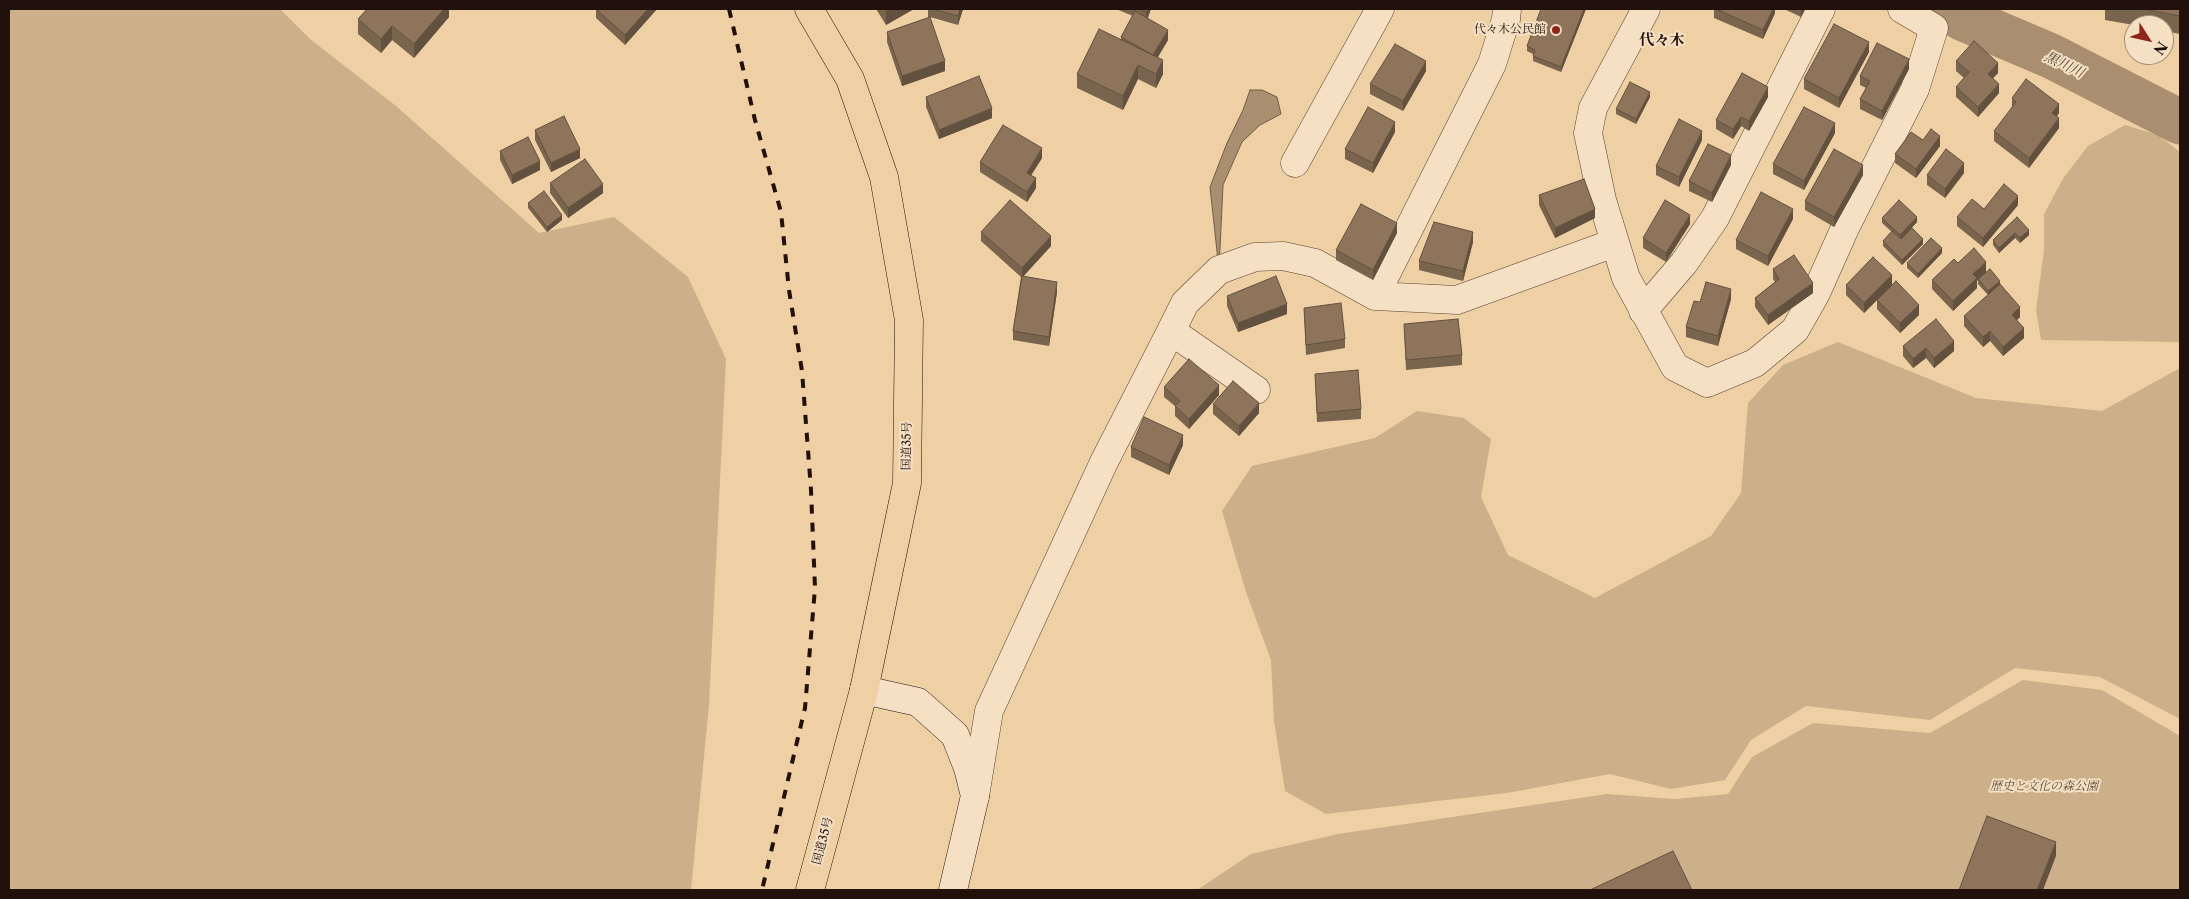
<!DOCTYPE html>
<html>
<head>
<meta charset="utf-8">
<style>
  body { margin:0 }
  #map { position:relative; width:2189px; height:899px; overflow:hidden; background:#efd0a4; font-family:"Libre Caslon Text",serif }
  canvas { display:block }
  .frame { position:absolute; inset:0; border:10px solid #22110b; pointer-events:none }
  .north { position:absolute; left:2124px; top:15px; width:50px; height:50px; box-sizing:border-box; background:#f5e0c4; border:1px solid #a18d7a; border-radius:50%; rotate:125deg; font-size:14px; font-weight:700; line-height:20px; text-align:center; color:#22110b }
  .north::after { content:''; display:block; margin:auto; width:18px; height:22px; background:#8f2418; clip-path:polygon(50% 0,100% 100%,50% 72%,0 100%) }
</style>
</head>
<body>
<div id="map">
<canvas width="2189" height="899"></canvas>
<div class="frame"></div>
<div class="north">N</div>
</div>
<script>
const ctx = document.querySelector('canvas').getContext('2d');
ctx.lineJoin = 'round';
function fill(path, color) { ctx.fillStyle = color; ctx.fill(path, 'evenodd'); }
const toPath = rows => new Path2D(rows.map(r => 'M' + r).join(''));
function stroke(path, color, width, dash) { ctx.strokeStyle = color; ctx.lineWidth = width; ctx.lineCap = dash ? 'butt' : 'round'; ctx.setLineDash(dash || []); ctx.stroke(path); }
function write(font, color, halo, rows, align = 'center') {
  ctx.font = font + ' "Libre Caslon Text","Noto Serif JP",serif'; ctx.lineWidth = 4; ctx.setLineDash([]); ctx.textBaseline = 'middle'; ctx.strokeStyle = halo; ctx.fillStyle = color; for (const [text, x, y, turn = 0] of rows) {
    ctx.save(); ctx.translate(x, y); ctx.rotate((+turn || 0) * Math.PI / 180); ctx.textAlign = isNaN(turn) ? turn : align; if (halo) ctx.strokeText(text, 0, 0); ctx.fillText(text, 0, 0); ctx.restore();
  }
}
const green = toPath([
  [9,9,280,9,310,39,396,106,539,233,614,217,688,277,726,359,709,705,691,890,9,890],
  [2125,125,2158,135,2180,152,2180,342,2041,340,2036,310,2044,250,2044,214,2064,177,2088,146],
  [1838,342,1976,398,2102,411,2180,368,2180,719,2100,677,2015,668,1930,720,1806,706,1751,740,1725,780,1671,789,1610,774,1507,793,1326,814,1285,791,1274,721,1271,660,1246,592,1222,511,1252,466,1375,438,1417,411,1464,418,1491,439,1481,497,1508,555,1595,598,1711,536,1741,493,1748,403,1783,365],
  [2023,680,2102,690,2180,736,2180,890,1197,890,1251,854,1338,834,1607,794,1675,799,1728,794,1752,757,1813,723,1930,733]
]);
const water = toPath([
  [1250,90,1262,90,1277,97,1281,114,1260,125,1242,142,1223,185,1219,270,1210,187,1227,143,1243,110,1250,90]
]);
const river = toPath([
  [1947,9,1964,19,2051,56,2180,122]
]);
const street = toPath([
  [1646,9,1593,108,1588,133,1602,200,1626,278,1675,367,1707,383,1755,363,1795,330,1816,293,1845,228,1915,89,1934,28,1902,9],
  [1295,163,1380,9],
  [1375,296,1492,64,1506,19,1507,9],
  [1643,311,1684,263,1715,218,1821,9],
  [1171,331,1185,303,1219,270,1255,257,1283,256,1315,263,1375,296,1457,300,1614,243],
  [975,796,989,711,1104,462,1171,331,1256,390]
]);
const secondary = toPath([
  [864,690,918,702,955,735,968,768,975,796,953,890]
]);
const highway = toPath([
  [809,9,850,79,884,177,909,320,907,483,864,690,810,890]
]);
const rail = toPath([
  [729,9,755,120,781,212,789,290,802,371,811,490,815,588,805,708,762,890]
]);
const wall = toPath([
  [449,9,449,17,414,58,392,40,381,53,358,34,358,19],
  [596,9,657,9,625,45,596,18],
  [876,9,914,9,886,25],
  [928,9,963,9,958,25,930,17,945,71,902,86,887,42,887,32,930,17,928,17],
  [1116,9,1151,9,1148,18,1168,40,1158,57,1163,74,1156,88,1138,79,1123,110,1077,88,1077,74,1121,39,1121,37,1133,16],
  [1541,9,1586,9,1561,72,1533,61,1533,54,1527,51,1527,46],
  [1714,9,1775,9,1775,13,1763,39,1714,18],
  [1784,9,1805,9,1801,17],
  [2105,9,2180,9,2180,34,2164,31,2164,25,2134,25,2105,20],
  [1869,52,1839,108,1804,89,1804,79],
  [1956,61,1998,73,1993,78,1999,93,1978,117,1956,97,1956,87,1964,78,1956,71],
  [1909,69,1882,120,1860,109,1860,99,1866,88,1860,85,1860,76],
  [1426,71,1403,111,1370,94,1370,84],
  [926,97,992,118,939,139,926,107],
  [1650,97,1636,124,1616,114,1616,109],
  [1768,97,1749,131,1741,126,1733,139,1716,129,1716,120],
  [2012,98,2059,113,2057,116,2059,128,2029,168,1994,141,1994,131,2012,108],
  [535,130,580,158,551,172,535,140],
  [1395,132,1373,173,1345,159,1345,149],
  [1835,133,1804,190,1773,174,1773,164],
  [1702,140,1679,187,1656,175,1656,166],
  [1923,140,1940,146,1916,178,1895,163,1895,154],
  [500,151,540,170,512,184,500,160],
  [1042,158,1031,175,1036,188,1027,202,980,172,980,162],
  [1731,165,1712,202,1689,191,1689,181],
  [1964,173,1945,198,1927,185,1927,175],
  [1863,175,1834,227,1805,210,1805,201],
  [550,183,603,193,568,218,550,193],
  [1539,195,1595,218,1555,238,1539,205],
  [528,203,562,220,547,232,528,208],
  [2018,205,1983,247,1957,226,1957,217,1984,209],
  [2017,217,2029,235,2020,243,2015,238,1999,253,1993,245,1993,240],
  [1882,218,1917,222,1901,239,1923,244,1902,265,1883,246,1883,241,1892,232,1882,223],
  [1793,219,1768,266,1736,249,1736,240],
  [1690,224,1666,262,1643,248,1643,238],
  [981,232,1051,246,1023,276,1057,292,1049,346,1013,340,1013,331,1021,277,981,241],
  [1397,233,1373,280,1336,260,1336,250],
  [1473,242,1463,281,1419,270,1419,261],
  [1942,253,1918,278,1907,268,1907,263],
  [1958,263,1986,272,2000,285,2020,317,2017,320,2024,338,2003,356,1990,341,1983,347,1964,326,1964,316,1988,295,1978,284,1978,279,1977,281,1977,288,1953,311,1932,289,1932,280],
  [1773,269,1813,293,1768,325,1755,307,1755,298,1775,282,1773,279],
  [1846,285,1892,285,1919,315,1900,333,1877,309,1877,300,1864,313,1846,295],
  [1227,296,1287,314,1238,332,1227,306],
  [1731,299,1718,346,1686,337,1686,327,1700,302],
  [1304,308,1345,339,1345,348,1306,355],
  [1404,324,1462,355,1462,365,1406,370],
  [1903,346,1954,351,1934,368,1926,358,1913,368,1903,356],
  [1315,374,1361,409,1361,419,1317,422],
  [1164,387,1219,395,1189,429,1175,416,1175,406,1164,397],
  [1213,404,1259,413,1239,436,1213,414],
  [1183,445,1169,475,1131,457,1131,447]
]);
const shadedWall = toPath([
  [444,9,449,9,449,17,414,58,414,44],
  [648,9,657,9,625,45,625,35],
  [890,9,914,9,886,25,886,11],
  [960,9,963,9,958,25,958,16],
  [1148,9,1151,9,1146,21,1146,12],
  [1584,9,1586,9,1561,72,1561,67],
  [1773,9,1775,9,1775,13,1763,39,1763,30],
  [1801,9,1805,9,1801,17],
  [392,26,392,40,381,53,381,39],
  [1168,30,1168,40,1153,65,1153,55],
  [1869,42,1869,52,1839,108,1839,98],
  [1909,59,1909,69,1882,120,1882,111],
  [1163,60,1163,74,1156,88,1156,74],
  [945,61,945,71,902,86,902,76],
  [1426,61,1426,71,1403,111,1403,101],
  [1998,63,1998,73,1988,83,1988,74],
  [1138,65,1138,79,1123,110,1123,96],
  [1999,84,1999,93,1978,117,1978,107],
  [1768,87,1768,97,1749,131,1749,121],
  [1650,92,1650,97,1636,124,1636,119],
  [2059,104,2059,113,2052,123,2052,113],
  [992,108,992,118,939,139,939,130],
  [1741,117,1741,126,1733,139,1733,129],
  [2059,118,2059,128,2029,168,2029,158],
  [1395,122,1395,132,1373,173,1373,163],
  [1835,123,1835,133,1804,190,1804,181],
  [1702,131,1702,140,1679,187,1679,177],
  [1940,136,1940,146,1916,178,1916,169],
  [1042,148,1042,158,1027,182,1027,173],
  [580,149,580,158,551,172,551,163],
  [1731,155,1731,165,1712,202,1712,193],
  [540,161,540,170,512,184,512,175],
  [1964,163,1964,173,1945,198,1945,189],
  [1863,165,1863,175,1834,227,1834,217],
  [1036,178,1036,188,1027,202,1027,192],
  [603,184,603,193,568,218,568,208],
  [2018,196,2018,205,1983,247,1983,238],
  [1595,209,1595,218,1555,238,1555,228],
  [1793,209,1793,219,1768,266,1768,256],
  [562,215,562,220,547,232,547,227],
  [1690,215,1690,224,1666,262,1666,253],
  [1917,217,1917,222,1900,240,1900,235],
  [1397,223,1397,233,1373,280,1373,270],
  [2029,230,2029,235,2020,243,2020,238],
  [1473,232,1473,242,1463,281,1463,271],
  [2015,233,2015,238,1999,253,1999,248],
  [1051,236,1051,246,1022,278,1022,268],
  [1923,239,1923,244,1902,265,1902,260],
  [1942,248,1942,253,1918,278,1918,274],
  [1986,262,1986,272,1977,281,1977,288,1953,311,1953,301,1973,274],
  [1892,275,1892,285,1864,313,1864,303],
  [2000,281,2000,286,1988,296,1988,291],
  [1057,282,1057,292,1049,346,1049,337],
  [1813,283,1813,293,1768,325,1768,315],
  [1731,289,1731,299,1718,346,1718,336],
  [1287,304,1287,314,1238,332,1238,323],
  [1919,305,1919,315,1900,333,1900,323],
  [2020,307,2020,317,2012,324,2012,315],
  [2024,328,2024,338,2003,356,2003,347],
  [1990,331,1990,341,1983,347,1983,337],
  [1954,341,1954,351,1934,368,1934,358],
  [1926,348,1926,358,1913,368,1913,359],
  [1219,385,1219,395,1189,429,1189,419],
  [1259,403,1259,413,1239,436,1239,426],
  [1183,435,1183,445,1169,475,1169,465],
  [2056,842,2056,856,2043,890,2037,890]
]);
const building = toPath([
  [367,9,444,9,414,44,392,26,381,39,358,19,367,9],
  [596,9,648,9,625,35,596,9],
  [933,9,960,9,958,16,933,9],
  [1140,9,1148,9,1146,12,1140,9],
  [1541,9,1584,9,1561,67,1533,56,1535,50,1527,46,1541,9],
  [1716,9,1773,9,1763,30,1716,9],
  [2144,9,2180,9,2180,16,2144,9],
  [1135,11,1168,30,1153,55,1121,37,1135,11],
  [930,17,945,61,902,76,887,32,930,17],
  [1834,24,1869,42,1839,98,1804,79,1834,24],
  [1099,29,1163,60,1156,74,1138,65,1123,96,1077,74,1099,29],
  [1974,41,1998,63,1988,74,1999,84,1978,107,1956,87,1969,72,1956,61,1974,41],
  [1877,43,1909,59,1882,111,1860,99,1870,81,1860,76,1877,43],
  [1395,44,1426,61,1403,101,1370,84,1395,44],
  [1742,73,1768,87,1749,121,1741,117,1733,129,1716,120,1742,73],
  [979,76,992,108,939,130,926,97,979,76],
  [2026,79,2059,104,2052,113,2059,118,2029,158,1994,131,2016,102,2012,98,2026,79],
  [1630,82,1650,92,1636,119,1616,109,1630,82],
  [1368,107,1395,122,1373,163,1345,149,1368,107],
  [1804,107,1835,123,1804,181,1773,164,1804,107],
  [564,116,580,149,551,163,535,130,564,116],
  [1679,119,1702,131,1679,177,1656,166,1679,119],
  [1003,125,1042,148,1027,173,1036,178,1027,192,980,162,1003,125],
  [1931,129,1940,136,1916,169,1895,154,1911,132,1923,140,1931,129],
  [528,137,540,161,512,175,500,151,528,137],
  [1708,144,1731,155,1712,193,1689,181,1708,144],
  [1834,149,1863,165,1834,217,1805,201,1834,149],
  [1946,149,1964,163,1945,189,1927,175,1946,149],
  [585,159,603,184,568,208,550,183,585,159],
  [1584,179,1595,209,1555,228,1539,195,1584,179],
  [2004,184,2018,196,1983,238,1957,217,1972,199,1984,209,2004,184],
  [544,191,562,215,547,227,528,203,544,191],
  [1761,192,1793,209,1768,256,1736,240,1761,192],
  [1010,200,1051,236,1022,268,981,232,1010,200],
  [1665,200,1690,215,1666,253,1643,238,1665,200],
  [1899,200,1917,217,1900,235,1882,218,1899,200],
  [1361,204,1397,223,1373,270,1336,250,1361,204],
  [2017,217,2029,230,2020,238,2015,233,1999,248,1993,240,2017,217],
  [1434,222,1473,232,1463,271,1419,261,1434,222],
  [1912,228,1923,239,1902,260,1883,241,1892,231,1901,239,1912,228],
  [1931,238,1942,248,1918,274,1907,263,1931,238],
  [1974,248,1986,262,1973,274,1977,278,1953,301,1932,280,1954,259,1958,263,1974,248],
  [1794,255,1813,283,1768,315,1755,298,1779,279,1773,269,1794,255],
  [1873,257,1892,275,1864,303,1846,285,1873,257],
  [1990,269,2000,281,1988,291,1978,279,1990,269],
  [1022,276,1057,282,1049,337,1013,331,1022,276],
  [1276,276,1287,304,1238,323,1227,296,1276,276],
  [1896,281,1919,305,1900,323,1877,300,1896,281],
  [1706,282,1731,289,1718,336,1686,327,1694,301,1700,302,1706,282],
  [2000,284,2020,307,2012,315,2024,328,2003,347,1990,331,1983,337,1964,316,2000,284],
  [1341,303,1345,339,1306,345,1304,308,1341,303],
  [1458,319,1462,355,1406,360,1404,324,1458,319],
  [1936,319,1954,341,1934,358,1926,348,1913,359,1903,346,1936,319],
  [1189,359,1219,385,1189,419,1175,406,1180,401,1164,387,1189,359],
  [1358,370,1361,409,1317,413,1315,374,1358,370],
  [1233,381,1259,403,1239,426,1213,404,1233,381],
  [1144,417,1183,435,1169,465,1131,447,1144,417],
  [1987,816,2056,842,2037,890,1959,890,1987,816],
  [1673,851,1692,890,1590,890,1673,851]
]);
const markers = [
  [1556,30,5,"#8f2418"]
];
const poiNames = [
  ["代々木公民館",1546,30]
];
const streetNames = [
  ["国道35号",907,446,-89],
  ["国道35号",823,841,-75]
];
const parkNames = [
  ["歴史と文化の森公園",2044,787]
];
const waterNames = [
  ["黒川川",2064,65,26]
];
const quarterNames = [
  ["代々木",1662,41]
];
fill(green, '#ccb08a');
fill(water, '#a98f70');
stroke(water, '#735d48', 1);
stroke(river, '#a98f70', 45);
stroke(street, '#554131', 29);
stroke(secondary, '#22110b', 29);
stroke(highway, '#22110b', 29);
stroke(street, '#f5e0c4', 28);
stroke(secondary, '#f5e0c4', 28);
stroke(highway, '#efd0a4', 28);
stroke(rail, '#22110b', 4, [9, 9]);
fill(wall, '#79644e');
fill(shadedWall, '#635140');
fill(building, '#8d745b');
stroke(building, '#635140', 1);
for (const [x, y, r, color] of markers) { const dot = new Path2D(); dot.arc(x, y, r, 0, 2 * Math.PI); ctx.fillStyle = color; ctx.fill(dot); stroke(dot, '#f5e0c4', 2); }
write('12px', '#22110b', '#f5e0c4', poiNames, 'right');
write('12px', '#22110b', '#f5e0c4', streetNames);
write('italic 12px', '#5e4937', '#f5e0c4', parkNames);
write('italic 14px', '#584333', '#f5e0c4', waterNames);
write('bold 15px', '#22110b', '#f5e0c4', quarterNames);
</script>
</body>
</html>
